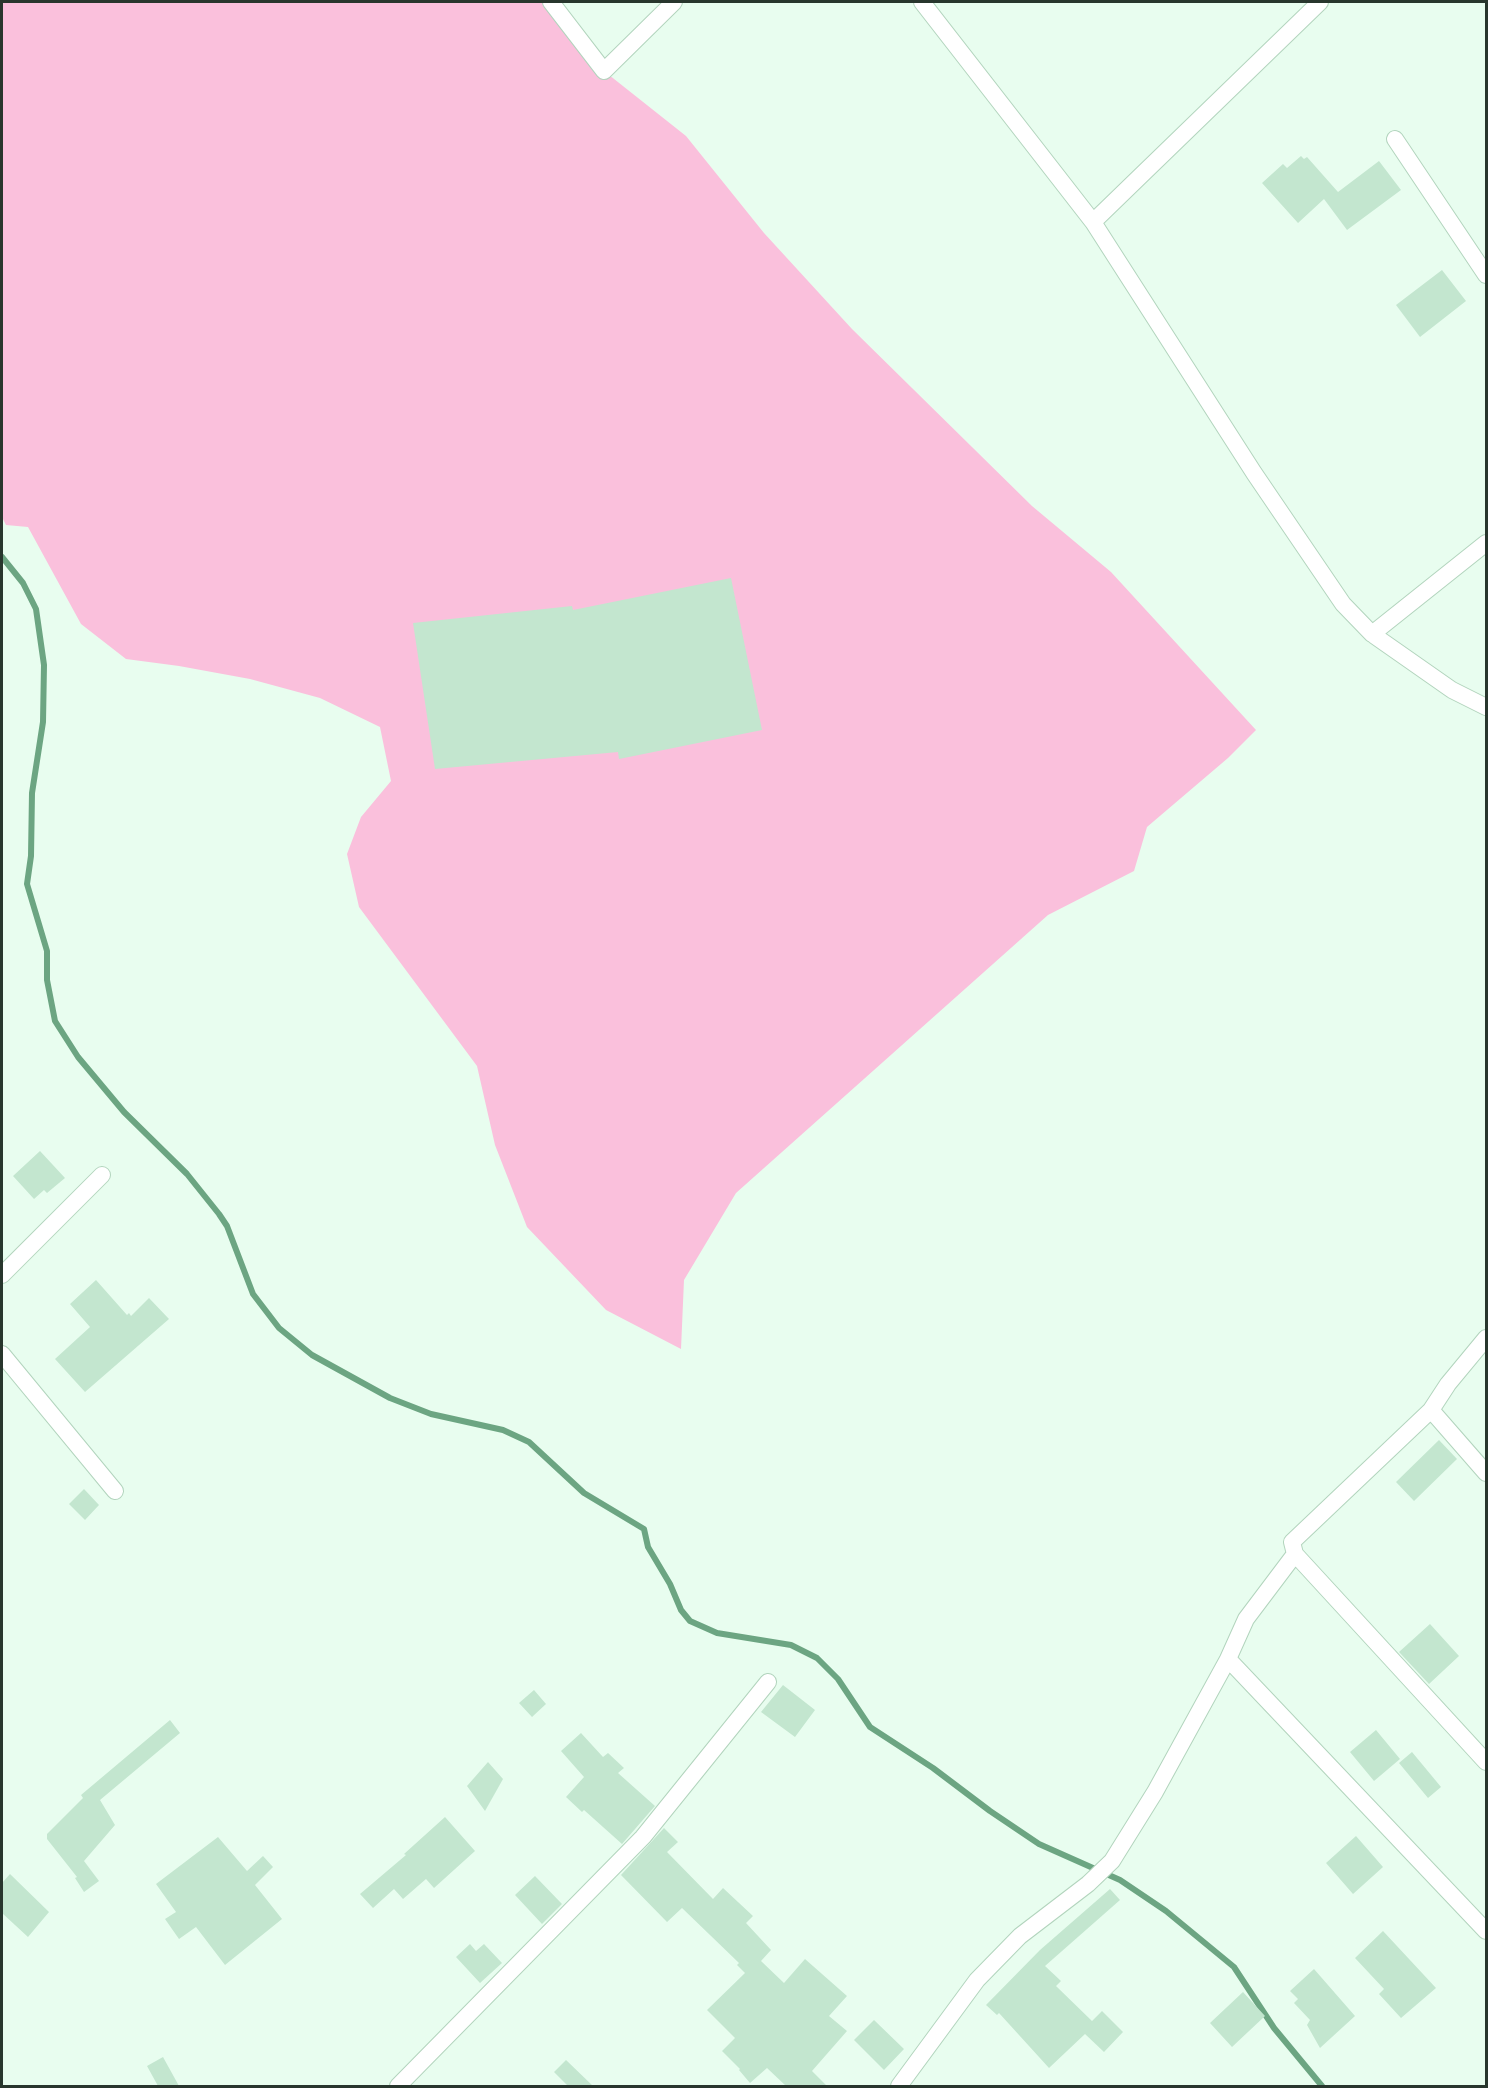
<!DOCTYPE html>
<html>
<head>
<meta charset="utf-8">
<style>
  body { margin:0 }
  #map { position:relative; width:1488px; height:2088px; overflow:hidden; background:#e8fdef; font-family:Lato,sans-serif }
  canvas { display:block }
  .frame { position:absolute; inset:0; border:3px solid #28362d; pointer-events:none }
</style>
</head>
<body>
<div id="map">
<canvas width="1488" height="2088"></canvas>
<div class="frame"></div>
</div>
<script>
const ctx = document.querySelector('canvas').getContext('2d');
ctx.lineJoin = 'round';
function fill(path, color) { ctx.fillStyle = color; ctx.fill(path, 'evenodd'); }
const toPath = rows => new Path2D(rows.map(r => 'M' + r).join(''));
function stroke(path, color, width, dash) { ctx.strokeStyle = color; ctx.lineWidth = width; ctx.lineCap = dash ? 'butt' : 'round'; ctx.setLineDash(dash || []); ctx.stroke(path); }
const green = toPath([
  [2,2,551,2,604,71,686,136,764,233,852,329,1032,506,1111,572,1256,730,1228,758,1147,827,1134,871,1048,915,736,1193,684,1280,681,1349,606,1310,527,1227,495,1145,477,1066,359,907,347,854,361,817,391,781,380,727,320,698,250,679,179,666,126,659,81,624,28,527,6,525,2,517]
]);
const stream = toPath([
  [2,557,23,583,36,609,44,665,43,722,32,793,31,856,27,884,47,951,47,980,55,1021,78,1057,124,1112,187,1174,219,1214,227,1226,253,1294,279,1328,312,1355,390,1398,431,1414,503,1430,529,1442,584,1493,644,1529,648,1547,670,1584,681,1610,690,1621,717,1633,791,1645,817,1658,838,1679,870,1727,933,1768,990,1811,1039,1844,1120,1880,1166,1911,1234,1967,1274,2028,1322,2086]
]);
const building = toPath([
  [1301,156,1304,159,1307,157,1338,192,1379,161,1401,190,1347,230,1324,199,1298,223,1262,183,1283,164,1287,168],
  [1442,270,1466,301,1420,337,1396,305],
  [731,578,762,730,619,759,618,752,435,769,413,623,572,606,573,610],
  [40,1151,65,1178,47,1193,44,1190,34,1199,13,1176],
  [96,1280,127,1315,129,1313,131,1316,149,1298,169,1319,85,1392,55,1359,90,1327,70,1304],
  [1439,1440,1457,1459,1414,1501,1396,1482],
  [84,1489,99,1505,85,1520,69,1504],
  [1430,1624,1459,1656,1429,1684,1399,1652],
  [783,1685,815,1710,795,1737,761,1712],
  [534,1690,546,1704,532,1717,519,1703],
  [170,1720,180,1733,100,1800,115,1825,84,1861,99,1881,84,1892,75,1878,77,1877,47,1839,47,1834,83,1798,81,1795],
  [1376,1730,1400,1759,1374,1781,1350,1752],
  [581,1733,603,1757,608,1753,624,1768,618,1773,655,1806,622,1844,584,1810,582,1812,566,1797,584,1777,561,1751],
  [1412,1752,1441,1787,1428,1798,1399,1763],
  [488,1762,503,1779,485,1811,467,1786],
  [445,1817,475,1851,434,1888,426,1879,403,1899,394,1889,373,1908,360,1894,406,1855,404,1854],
  [664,1828,678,1842,667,1852,713,1899,723,1888,753,1916,746,1923,771,1950,761,1961,784,1983,805,1959,847,1996,829,2016,847,2031,812,2071,827,2086,786,2086,767,2068,750,2083,739,2070,740,2069,722,2051,735,2038,707,2010,745,1973,737,1965,739,1963,682,1908,667,1922,621,1875],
  [1356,1836,1383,1867,1353,1894,1326,1863],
  [218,1837,247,1871,263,1856,273,1867,255,1885,282,1919,225,1965,196,1927,179,1939,165,1919,176,1912,156,1884],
  [10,1874,49,1912,28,1937,2,1913,2,1883],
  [535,1876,562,1904,542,1924,515,1895],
  [1110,1889,1120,1900,1045,1966,1061,1981,1056,1986,1092,2021,1102,2011,1123,2032,1104,2052,1085,2034,1049,2068,999,2013,997,2015,986,2005,1040,1950],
  [1383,1931,1436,1988,1401,2018,1379,1994,1384,1989,1355,1958],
  [470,1944,476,1951,484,1944,502,1963,480,1983,456,1957],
  [1314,1969,1355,2016,1320,2048,1307,2025,1310,2020,1294,2003,1298,1999,1290,1991],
  [1243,1992,1265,2016,1232,2047,1210,2023],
  [874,2020,904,2049,884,2070,854,2040],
  [163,2057,179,2086,158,2086,147,2066],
  [566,2060,593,2086,568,2086,554,2072]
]);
const street = toPath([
  [551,2,604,71,674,2],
  [922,2,1093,222,1254,473,1343,604,1372,634,1452,690,1486,707],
  [1395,139,1486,275],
  [1093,222,1320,2],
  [1372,634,1486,543],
  [2,1275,102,1175],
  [2,1354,115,1491],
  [1431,1410,1486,1473],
  [1295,1554,1486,1762],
  [1228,1659,1486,1931],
  [398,2086,643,1837,768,1682],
  [899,2086,977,1980,1020,1936,1088,1884,1112,1861,1155,1792,1228,1659,1246,1619,1295,1554,1292,1542,1431,1410,1448,1384,1486,1338]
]);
fill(green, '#fac0dc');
stroke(stream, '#6ca582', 6);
fill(building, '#c3e6cf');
stroke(street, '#b2d4bd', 18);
stroke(street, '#fff', 16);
</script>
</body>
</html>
